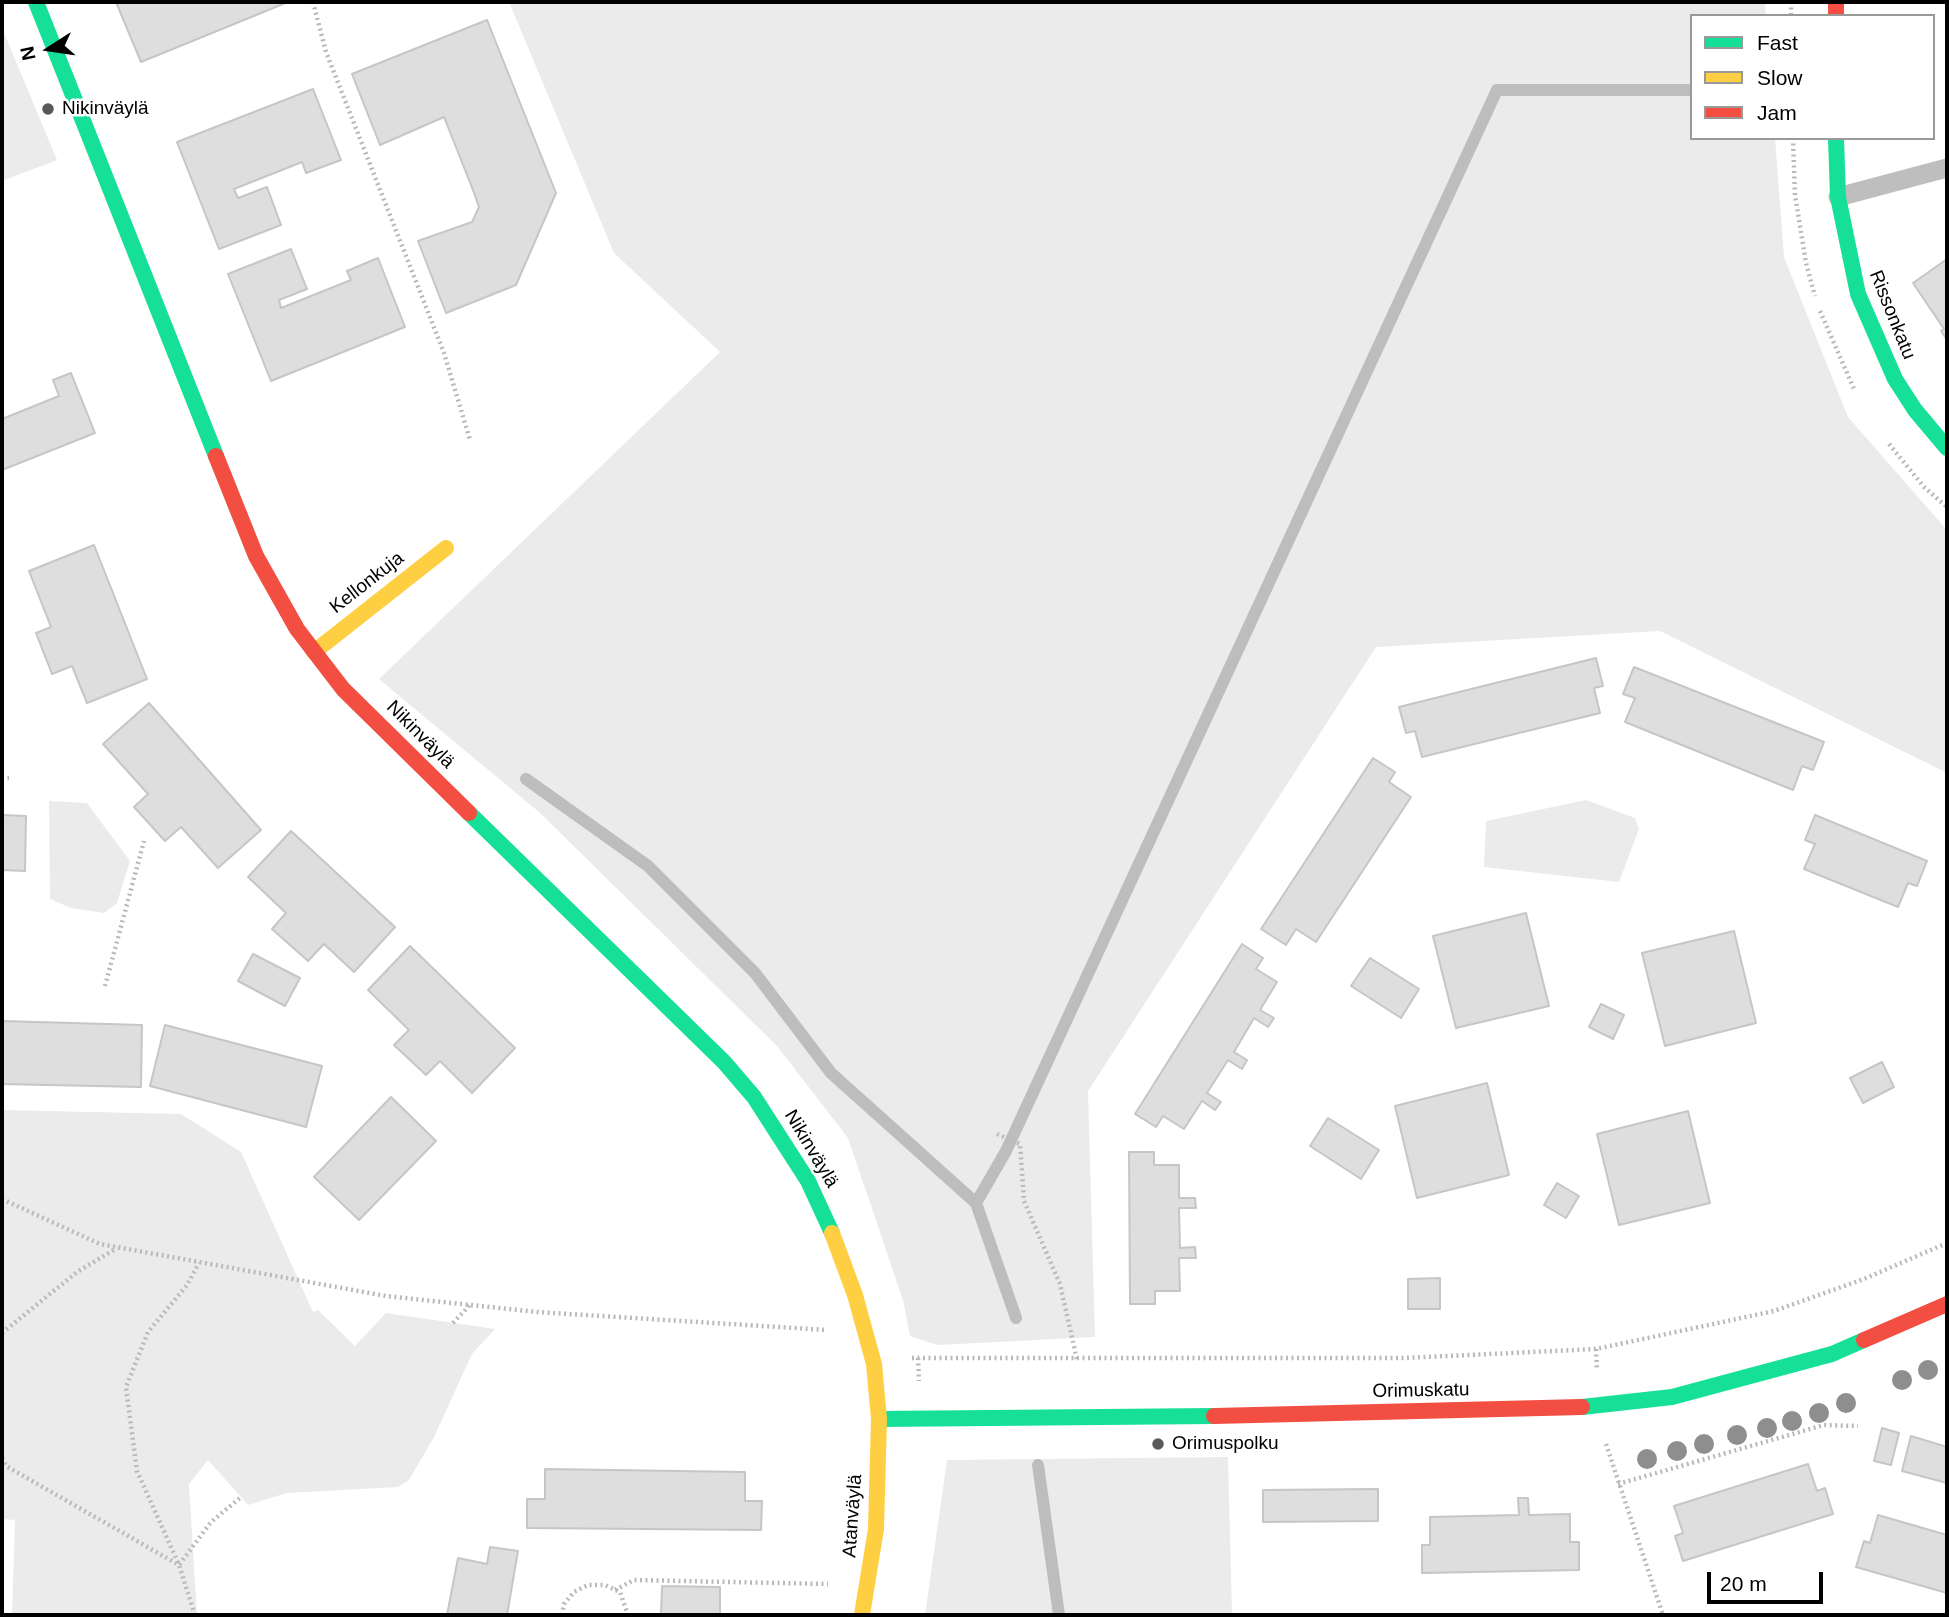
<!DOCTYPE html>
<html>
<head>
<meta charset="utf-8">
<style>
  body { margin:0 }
  #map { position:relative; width:1949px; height:1617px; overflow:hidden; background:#fff; font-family:Helvetica,sans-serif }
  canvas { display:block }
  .frame { position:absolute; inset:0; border:4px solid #000; pointer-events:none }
  .legend { position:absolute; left:1690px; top:14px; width:245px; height:126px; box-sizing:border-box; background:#fff; border:2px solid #999; margin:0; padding:9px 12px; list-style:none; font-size:21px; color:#000 }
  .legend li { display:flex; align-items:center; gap:14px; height:35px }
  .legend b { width:35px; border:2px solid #999 }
  .north { position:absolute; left:14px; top:14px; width:70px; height:70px; -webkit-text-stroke:5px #fff; paint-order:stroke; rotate:258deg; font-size:19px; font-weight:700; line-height:28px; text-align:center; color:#000 }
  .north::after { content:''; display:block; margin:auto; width:24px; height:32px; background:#000; clip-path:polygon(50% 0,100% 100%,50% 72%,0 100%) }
  .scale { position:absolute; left:1707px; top:1572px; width:116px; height:32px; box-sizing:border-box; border:4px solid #000; border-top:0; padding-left:9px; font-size:21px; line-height:24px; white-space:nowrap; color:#000; -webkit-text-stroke:5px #fff; paint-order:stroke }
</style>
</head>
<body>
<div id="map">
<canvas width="1949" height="1617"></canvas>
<div class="frame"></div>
<ul class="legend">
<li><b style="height:9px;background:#16e098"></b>Fast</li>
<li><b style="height:9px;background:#ffcf43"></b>Slow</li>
<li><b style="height:9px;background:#f24e42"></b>Jam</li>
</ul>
<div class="north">N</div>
<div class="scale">20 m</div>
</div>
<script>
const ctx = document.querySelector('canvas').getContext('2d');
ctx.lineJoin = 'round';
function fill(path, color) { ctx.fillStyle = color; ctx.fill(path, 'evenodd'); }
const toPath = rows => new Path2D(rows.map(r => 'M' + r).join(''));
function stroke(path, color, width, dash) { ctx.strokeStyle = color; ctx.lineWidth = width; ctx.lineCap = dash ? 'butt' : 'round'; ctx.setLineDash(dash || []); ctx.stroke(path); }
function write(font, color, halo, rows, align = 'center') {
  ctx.font = font + ' Helvetica,sans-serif'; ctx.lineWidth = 5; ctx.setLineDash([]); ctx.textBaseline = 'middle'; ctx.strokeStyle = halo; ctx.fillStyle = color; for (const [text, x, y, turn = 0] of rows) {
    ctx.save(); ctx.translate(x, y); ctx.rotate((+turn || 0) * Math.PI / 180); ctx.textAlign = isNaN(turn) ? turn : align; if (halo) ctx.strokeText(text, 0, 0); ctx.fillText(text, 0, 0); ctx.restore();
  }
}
const green = toPath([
  [509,2,1765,2,1766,16,1692,16,1692,138,1775,138,1784,257,1848,417,1947,530,1947,773,1660,631,1376,647,1088,1091,1095,1337,937,1345,910,1336,903,1300,848,1138,777,1046,539,812,379,679,720,352,614,253],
  [2,28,57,160,2,181],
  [1586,800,1635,818,1639,829,1619,882,1484,867,1486,821],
  [49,801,87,803,130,861,117,903,104,913,71,908,50,899],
  [2,1110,181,1114,241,1152,313,1312,318,1310,355,1346,386,1313,495,1329,472,1354,434,1437,409,1480,398,1487,287,1493,248,1505,208,1460,189,1484,197,1615,12,1615,15,1520,2,1519],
  [1228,1457,1232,1615,925,1615,947,1460]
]);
const stream = toPath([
  [526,779,648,866,755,973,831,1073,976,1203,1016,1318],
  [976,1203,1006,1151,1497,90,1692,90],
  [1038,1465,1059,1615]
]);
const building = toPath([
  [116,2,288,2,141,62,116,2],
  [487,20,556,193,516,285,446,313,418,241,472,222,479,207,473,190,444,117,380,145,352,74,487,20],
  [313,89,341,160,306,173,302,162,234,189,238,198,267,187,281,225,219,249,177,142,313,89],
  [291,249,307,289,279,300,281,308,351,280,347,271,378,258,405,327,271,381,228,274,291,249],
  [1947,259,1947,340,1941,331,1944,329,1913,283,1947,259],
  [71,373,95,433,2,470,2,419,59,396,53,380,71,373],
  [94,545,147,679,87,703,72,666,52,674,36,633,51,627,29,571,94,545],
  [1596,658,1603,686,1594,688,1600,713,1422,757,1415,731,1406,733,1399,707,1596,658],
  [1634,667,1824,742,1813,770,1802,766,1793,790,1625,722,1635,698,1623,694,1634,667],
  [149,703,261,830,218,868,181,827,165,841,134,807,148,794,103,744,149,703],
  [1373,758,1395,772,1389,782,1411,797,1316,942,1296,929,1286,945,1261,929,1373,758],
  [2,815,26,816,25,871,2,870,2,815],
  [1815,815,1927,861,1917,886,1908,883,1898,907,1804,869,1815,844,1805,840,1815,815],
  [291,831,395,927,354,972,324,944,308,961,272,929,286,913,248,877,291,831],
  [1526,913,1549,1006,1456,1028,1433,936,1526,913],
  [1734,931,1756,1023,1665,1046,1642,953,1734,931],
  [1242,944,1263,958,1256,969,1277,982,1260,1010,1274,1018,1268,1027,1254,1018,1234,1052,1247,1060,1242,1069,1228,1060,1207,1093,1221,1102,1215,1110,1202,1101,1184,1129,1163,1116,1156,1127,1135,1114,1242,944],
  [410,946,515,1048,472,1093,440,1061,426,1075,394,1045,409,1030,368,990,410,946],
  [253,954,300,978,285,1006,238,981,253,954],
  [1370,958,1419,989,1401,1018,1351,986,1370,958],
  [1601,1004,1624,1015,1613,1039,1589,1027,1601,1004],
  [2,1021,142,1025,141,1087,2,1084,2,1021],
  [165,1025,322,1066,306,1127,150,1086,165,1025],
  [1882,1062,1894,1087,1863,1103,1850,1078,1882,1062],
  [1487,1083,1509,1175,1417,1198,1395,1106,1487,1083],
  [391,1097,436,1141,359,1220,314,1177,391,1097],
  [1688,1111,1710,1203,1619,1225,1597,1134,1688,1111],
  [1328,1118,1379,1150,1361,1179,1310,1146,1328,1118],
  [1129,1152,1154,1152,1154,1165,1179,1165,1179,1198,1195,1198,1196,1208,1179,1208,1180,1248,1195,1247,1196,1258,1179,1258,1180,1291,1155,1291,1155,1304,1130,1304,1129,1152],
  [1557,1183,1579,1196,1566,1218,1544,1205,1557,1183],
  [1440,1278,1440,1309,1408,1309,1408,1279,1440,1278],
  [1882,1428,1899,1433,1891,1465,1874,1461,1882,1428],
  [1911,1436,1947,1447,1947,1483,1902,1471,1911,1436],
  [1808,1464,1817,1491,1825,1488,1833,1514,1683,1561,1675,1536,1683,1533,1674,1506,1808,1464],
  [545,1469,745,1472,745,1501,762,1501,761,1530,527,1528,527,1499,545,1499,545,1469],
  [1378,1489,1378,1521,1263,1522,1263,1490,1378,1489],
  [1518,1498,1528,1498,1529,1515,1570,1514,1570,1542,1579,1542,1579,1570,1422,1573,1422,1545,1430,1545,1430,1517,1519,1515,1518,1498],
  [1878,1515,1947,1535,1947,1593,1856,1567,1864,1541,1870,1543,1878,1515],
  [490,1547,518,1551,507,1615,447,1615,458,1558,487,1564,490,1547],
  [662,1586,720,1587,720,1615,661,1615,662,1586]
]);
const path = toPath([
  [313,2,326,52,444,353,470,440],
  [1791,2,1791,16],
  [1793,138,1795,195,1806,263,1815,296],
  [1820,311,1854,389],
  [1889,444,1924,487,1947,507],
  [2,778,9,778],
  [105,986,144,841],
  [997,1134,1020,1144,1024,1201,1060,1284,1077,1360],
  [2,1199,100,1244,386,1296,537,1312,827,1330],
  [453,1323,470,1305],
  [2,1333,77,1272,117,1248],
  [1596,1349,1597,1370],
  [912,1358,1404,1358,1596,1349,1774,1311,1864,1279,1947,1243],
  [918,1358,919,1381],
  [1606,1444,1663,1615],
  [2,1458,6,1466,179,1565,211,1522,240,1498],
  [1618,1484,1824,1425,1858,1426],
  [615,1590,634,1580,828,1584],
  [195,1615,179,1565,137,1471,126,1387,148,1332,187,1285,199,1263],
  [562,1615,564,1604,574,1592,588,1585,605,1585,620,1592,628,1615]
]);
const lane = toPath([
  [1838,197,1947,168]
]);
const fast = toPath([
  [36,2,216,456],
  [1836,138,1838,197,1858,294,1895,379,1915,410,1947,448],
  [469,813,724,1062,754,1097,808,1181,832,1233],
  [1582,1407,1672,1397,1832,1354,1864,1340],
  [879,1419,1214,1416]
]);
const slow = toPath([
  [314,652,446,548],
  [832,1233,855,1295,874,1364,879,1419,876,1529,862,1615]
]);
const jam = toPath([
  [1836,2,1836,16],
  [216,456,256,556,297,629,343,689,469,813],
  [1864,1340,1947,1304],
  [1214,1416,1582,1407]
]);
const trees = [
  [1928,1370],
  [1902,1380],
  [1846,1403],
  [1819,1413],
  [1792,1421],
  [1767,1428],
  [1737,1435],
  [1704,1444],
  [1677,1451],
  [1647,1459]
];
const markers = [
  [48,109,7,"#595959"],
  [1158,1444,7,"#595959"]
];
const poiNames = [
  ["Nikinväylä",62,109],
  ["Orimuspolku",1172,1444]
];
const streetNames = [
  ["Rissonkatu",1892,315,68],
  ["Kellonkuja",367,583,-38],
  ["Nikinväylä",420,735,45],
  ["Nikinväylä",811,1149,59],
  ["Orimuskatu",1421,1391,-1],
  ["Atanväylä",853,1516,-86]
];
fill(green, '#ebebeb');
stroke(stream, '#bdbdbd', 12);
fill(building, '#dedede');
stroke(building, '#c6c6c6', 2);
stroke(path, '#b9b9b9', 4.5, [2, 3.5]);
stroke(lane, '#bebebe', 19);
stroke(fast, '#16e098', 16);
stroke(slow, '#ffcf43', 16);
stroke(jam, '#f24e42', 16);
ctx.fillStyle = '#8e8e8e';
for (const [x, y] of trees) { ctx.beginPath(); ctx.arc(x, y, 10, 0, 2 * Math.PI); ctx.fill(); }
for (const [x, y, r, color] of markers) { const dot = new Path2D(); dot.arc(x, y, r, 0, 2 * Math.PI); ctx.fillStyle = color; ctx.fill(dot); stroke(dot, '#fff', 2.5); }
write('19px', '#000', '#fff', poiNames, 'left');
write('19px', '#000', '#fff', streetNames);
</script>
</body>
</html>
